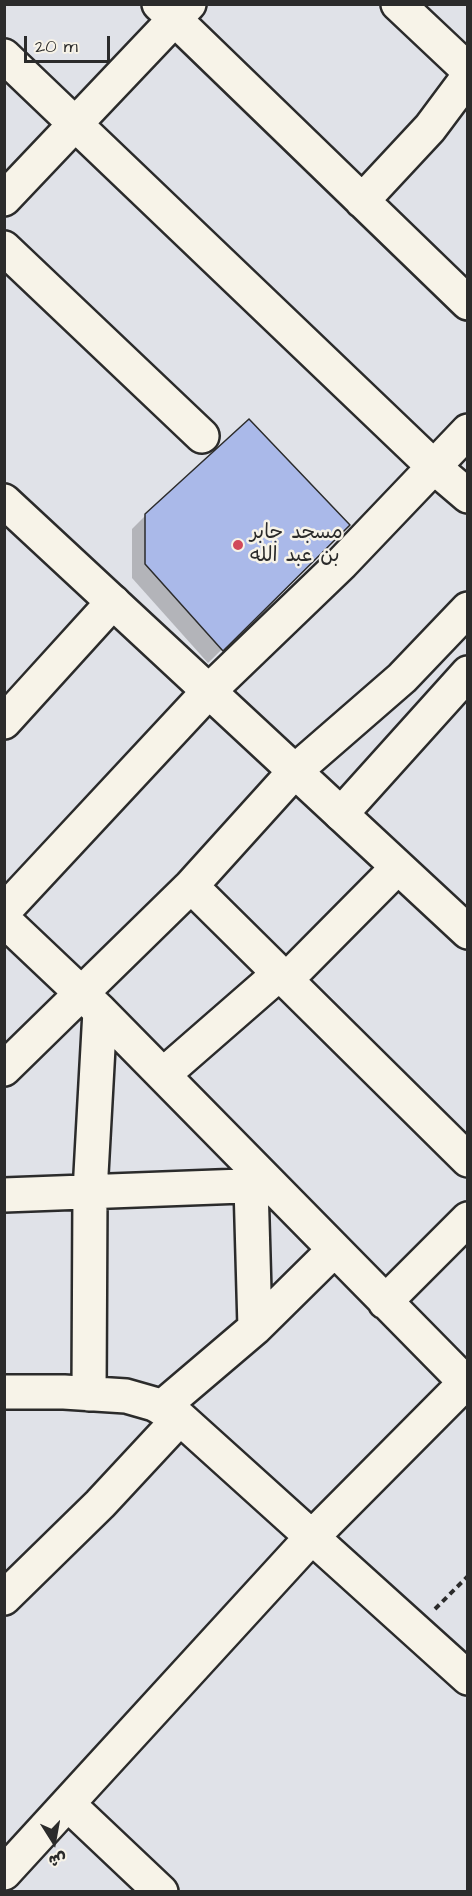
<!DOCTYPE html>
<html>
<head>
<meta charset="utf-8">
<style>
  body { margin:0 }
  #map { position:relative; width:472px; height:1896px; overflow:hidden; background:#e0e2e8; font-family:"Architects Daughter","Playpen Sans Arabic",sans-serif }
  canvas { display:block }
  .frame { position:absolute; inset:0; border:6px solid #2b2b2b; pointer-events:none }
  .north { position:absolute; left:24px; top:1812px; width:60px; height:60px; -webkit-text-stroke:4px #f7f3e8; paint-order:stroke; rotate:169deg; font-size:16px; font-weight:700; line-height:24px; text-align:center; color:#2b2b2b }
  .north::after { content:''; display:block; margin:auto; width:21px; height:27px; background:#2b2b2b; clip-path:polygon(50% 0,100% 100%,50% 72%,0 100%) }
  .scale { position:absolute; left:24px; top:36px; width:86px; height:27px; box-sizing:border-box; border:3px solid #2b2b2b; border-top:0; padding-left:8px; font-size:18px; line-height:21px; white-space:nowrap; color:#2b2b2b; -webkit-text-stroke:4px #f7f3e8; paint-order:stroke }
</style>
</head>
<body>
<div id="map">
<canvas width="472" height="1896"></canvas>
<div class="frame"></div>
<div class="north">ش</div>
<div class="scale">20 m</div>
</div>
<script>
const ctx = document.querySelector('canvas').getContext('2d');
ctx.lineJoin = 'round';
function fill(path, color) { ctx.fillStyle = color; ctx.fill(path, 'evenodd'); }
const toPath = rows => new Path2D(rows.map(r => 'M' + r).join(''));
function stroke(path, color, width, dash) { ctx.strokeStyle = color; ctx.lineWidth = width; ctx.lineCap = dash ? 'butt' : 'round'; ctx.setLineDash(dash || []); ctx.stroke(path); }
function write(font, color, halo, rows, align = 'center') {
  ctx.font = font + ' "Architects Daughter","Playpen Sans Arabic",sans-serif'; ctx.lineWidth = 5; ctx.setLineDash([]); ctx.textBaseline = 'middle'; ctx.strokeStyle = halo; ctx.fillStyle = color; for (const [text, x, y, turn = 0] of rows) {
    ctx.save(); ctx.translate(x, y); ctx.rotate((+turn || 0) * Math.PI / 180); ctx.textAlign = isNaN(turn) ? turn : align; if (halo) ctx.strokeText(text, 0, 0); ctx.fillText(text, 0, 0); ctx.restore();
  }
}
const shadow = toPath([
  [146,515,348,525,208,663,132,578,132,529]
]);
const building = toPath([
  [249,419,350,525,223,651,145,564,145,514,249,419]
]);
const path = toPath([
  [435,1609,468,1576]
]);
const minor = toPath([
  [159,4,468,303],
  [398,4,468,70],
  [4,56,434,467,468,496],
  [4,199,189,4],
  [362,201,430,128,468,77],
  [4,248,202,436],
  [4,722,113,602],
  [341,814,468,673],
  [191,886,468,1160],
  [4,911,209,691,342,563,468,431],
  [4,920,100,1011,465,1382],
  [286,980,397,868],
  [4,1069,191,886,295,771,402,678,468,609],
  [163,1075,280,973],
  [251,1185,255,1328],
  [4,1195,269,1185],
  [385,1302,468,1219],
  [4,1392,64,1392,126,1396,154,1404,180,1418,468,1678],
  [89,1394,90,1192,100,1011],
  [161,1408,255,1328,333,1251],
  [4,1598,100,1504,180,1418],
  [69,1805,161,1892],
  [4,1873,310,1539,468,1380]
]);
const tertiary = toPath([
  [4,501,468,932]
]);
const markers = [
  [238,545,6,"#d1495b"]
];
const poiNames = [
  ["مسجد جابر",250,534],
  ["بن عبد الله",250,557]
];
fill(shadow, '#0003');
fill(building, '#aab9e9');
stroke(building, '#2b2b2b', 1.5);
stroke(minor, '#2b2b2b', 38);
stroke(tertiary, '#2b2b2b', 38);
stroke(path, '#2b2b2b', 4, [6, 4.5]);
stroke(minor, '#f7f3e8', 33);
stroke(tertiary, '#f7f3e8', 33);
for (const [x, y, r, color] of markers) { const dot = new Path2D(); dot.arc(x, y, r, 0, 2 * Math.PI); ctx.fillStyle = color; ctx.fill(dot); stroke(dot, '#f7f3e8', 2); }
write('20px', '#2b2b2b', '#f7f3e8', poiNames, 'left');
</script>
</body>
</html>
